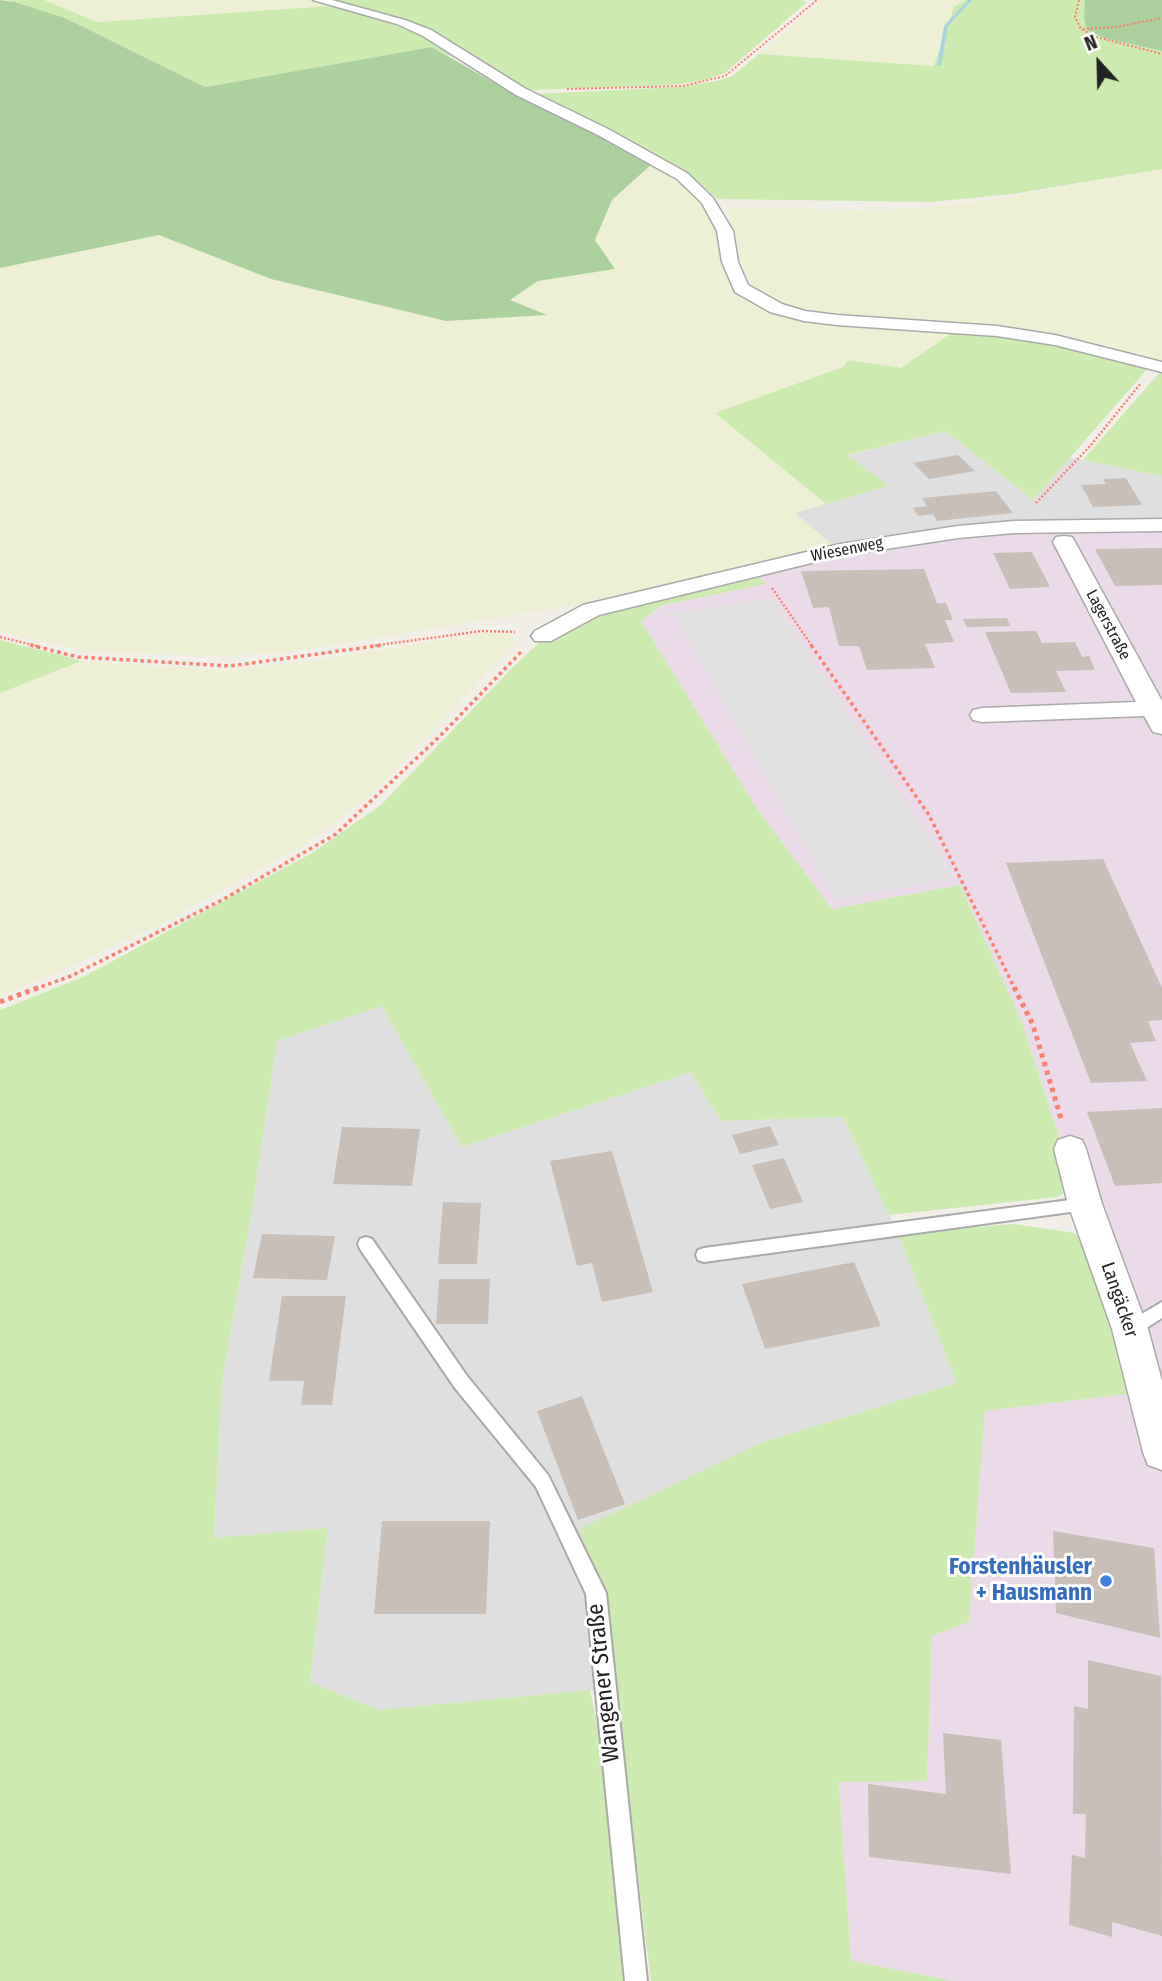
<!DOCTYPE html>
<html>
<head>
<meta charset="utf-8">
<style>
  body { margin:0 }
  #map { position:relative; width:1162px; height:1981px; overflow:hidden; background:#f2efe9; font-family:"Fira Sans Condensed",sans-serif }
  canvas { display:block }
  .north { position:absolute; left:1064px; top:28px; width:70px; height:70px; -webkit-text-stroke:5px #fff; paint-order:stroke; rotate:338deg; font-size:19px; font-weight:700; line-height:28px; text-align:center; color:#222 }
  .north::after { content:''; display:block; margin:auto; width:24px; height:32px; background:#222; clip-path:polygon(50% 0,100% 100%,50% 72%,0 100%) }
</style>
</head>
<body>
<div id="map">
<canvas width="1162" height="1981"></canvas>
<div class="north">N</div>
</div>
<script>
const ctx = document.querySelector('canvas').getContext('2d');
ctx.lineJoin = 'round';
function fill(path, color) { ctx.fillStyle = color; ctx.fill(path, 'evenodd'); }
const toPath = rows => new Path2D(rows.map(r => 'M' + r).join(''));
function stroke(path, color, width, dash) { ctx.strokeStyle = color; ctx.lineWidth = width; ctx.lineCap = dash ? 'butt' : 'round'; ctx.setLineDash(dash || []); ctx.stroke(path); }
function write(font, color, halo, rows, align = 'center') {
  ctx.font = font + ' "Fira Sans Condensed",sans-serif'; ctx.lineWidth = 6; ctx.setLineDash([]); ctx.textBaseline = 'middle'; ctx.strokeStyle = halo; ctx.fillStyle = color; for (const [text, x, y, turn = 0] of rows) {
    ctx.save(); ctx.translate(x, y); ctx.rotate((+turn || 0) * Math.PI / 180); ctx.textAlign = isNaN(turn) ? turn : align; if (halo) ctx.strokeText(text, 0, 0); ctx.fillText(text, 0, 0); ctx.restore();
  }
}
const residential = toPath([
  [945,431,1033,500,1069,457,1162,476,1162,529,967,537,844,555,794,513,888,486,846,456],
  [382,1005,462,1147,691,1072,721,1121,843,1117,898,1234,957,1383,763,1442,603,1599,615,1688,379,1710,310,1682,328,1528,214,1539,222,1383,253,1204,277,1041]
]);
const industrial = toPath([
  [1162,529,1162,1981,954,1981,851,1962,839,1781,927,1780,932,1636,969,1621,985,1411,1135,1393,1075,1186,1021,1020,960,885,832,909,758,810,641,621,663,605,765,584,755,573,805,561,967,537,1039,530]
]);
const farmland = toPath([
  [44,0,309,0,329,6,98,22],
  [823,0,965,0,954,7,935,66,759,54],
  [651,164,679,181,703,204,718,231,721,270,736,293,754,304,787,317,845,326,950,334,901,368,851,360,843,366,716,414,826,504,795,513,834,546,579,605,283,653,211,656,92,652,0,632,0,268,159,235,271,279,446,321,545,315,509,300,538,281,614,269,594,240,612,200],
  [1162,169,1162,363,1058,337,807,313,764,298,751,284,740,261,735,232,726,207,859,210,921,208,983,201],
  [486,633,511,634,516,642,367,799,313,839,171,919,48,977,0,995,0,693,81,661,222,670,319,660]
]);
const grass = toPath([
  [8,0,44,0,98,22,329,6,373,17,428,38,456,59,432,47,205,87,65,18],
  [327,0,801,0,807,2,725,73,702,81,672,85,533,90,522,87,435,33,406,21],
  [965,0,1085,0,1084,18,1107,39,1162,51,1162,169,1012,194,931,202,718,199,681,168,534,94,678,87,717,81,732,76,759,54,934,66,954,7],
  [971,333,1016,337,1149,367,1033,500,945,431,847,455,889,486,826,504,715,413,843,367,849,360,901,368,950,334],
  [1160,372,1162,373,1162,476,1083,460],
  [755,573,766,584,663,605,641,621,758,810,832,909,960,885,1021,1020,1075,1186,1057,1197,889,1215,843,1117,721,1121,691,1072,462,1147,382,1006,277,1041,253,1204,222,1383,214,1538,328,1528,310,1682,379,1710,590,1690,599,1732,623,1981,0,1981,0,1010,85,976,312,853,381,805,514,666,541,641,592,613],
  [0,640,64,656,81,661,0,693],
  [1013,1224,1075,1233,1095,1256,1135,1393,985,1411,969,1622,932,1636,927,1781,839,1782,851,1961,954,1981,651,1981,603,1599,580,1529,763,1442,957,1383,898,1234]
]);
const forest = toPath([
  [0,0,15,2,65,18,205,87,432,47,510,92,580,123,653,163,612,200,595,240,615,269,538,281,510,300,547,315,446,321,271,279,159,235,0,268],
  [1085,0,1162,0,1162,51,1107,39,1087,30,1084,18]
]);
const parking = toPath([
  [771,598,955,877,836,900,673,613]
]);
const stream = toPath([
  [968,0,972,0,948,26,941,65,937,66,944,26,968,0]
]);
const building = toPath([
  [958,455,975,471,929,479,913,463],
  [1126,478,1142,505,1093,507,1081,485,1106,484,1103,479],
  [996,491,1013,513,937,521,933,514,918,516,913,508,927,506,922,498],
  [1162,548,1162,585,1115,586,1095,549],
  [1032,552,1050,587,1010,589,993,553],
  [924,569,937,603,946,603,953,620,945,620,954,642,925,644,935,668,867,670,859,646,839,646,829,607,813,608,801,571],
  [1007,618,1010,626,967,627,963,619],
  [1036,631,1042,643,1075,642,1082,657,1089,656,1095,670,1056,671,1066,692,1011,693,985,632],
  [1103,859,1162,988,1162,1020,1148,1021,1156,1041,1130,1043,1147,1081,1091,1083,1006,863],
  [1162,1108,1162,1183,1115,1186,1087,1112],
  [770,1126,779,1145,740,1154,732,1135],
  [342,1127,420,1129,412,1186,333,1184],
  [612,1151,653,1292,602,1302,592,1263,577,1266,550,1161],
  [784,1158,803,1202,770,1209,752,1165],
  [443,1202,481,1203,477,1264,438,1264],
  [262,1234,335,1236,327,1280,253,1278],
  [854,1262,881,1326,765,1349,742,1284],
  [439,1279,490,1279,488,1324,436,1324],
  [282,1296,346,1296,332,1405,301,1405,304,1381,269,1381],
  [582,1396,625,1504,578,1520,537,1411],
  [382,1521,490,1521,486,1614,374,1614],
  [1053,1531,1154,1548,1160,1638,1056,1613],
  [1088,1660,1161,1676,1162,1936,1112,1922,1112,1937,1069,1925,1072,1855,1085,1858,1086,1814,1073,1814,1074,1706,1088,1709],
  [943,1733,1001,1740,1011,1874,869,1857,868,1784,946,1794]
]);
const pathFar3 = toPath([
  [1079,0,1075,17,1081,29,1096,37,1162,54],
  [1083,29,1116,27,1162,18],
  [567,89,683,86,725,76,817,0]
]);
const pathFar2 = toPath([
  [1036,503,1091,445,1141,383],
  [772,588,812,646],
  [0,637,37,646],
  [371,646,482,631,515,632]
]);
const pathFar1 = toPath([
  [30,645,78,657,230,666,383,645],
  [811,645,929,815,1015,989],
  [35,989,71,976,224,899,336,834,441,735,523,650]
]);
const path = toPath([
  [1014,987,1033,1025,1062,1122],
  [0,1002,40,987]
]);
const service = toPath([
  [1085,1198,1091,1199,1093,1204,1091,1209,1085,1210,704,1262,698,1260,696,1255,698,1250,704,1248,1085,1198],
  [366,1237,372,1239,467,1376,548,1475,606,1593,647,1981,625,1981,586,1594,536,1487,455,1388,360,1249,358,1244,360,1239,366,1237],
  [1162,1302,1162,1318,1137,1334,1131,1336,1125,1334,1123,1329,1125,1324,1162,1302]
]);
const minor = toPath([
  [313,0,332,0,405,20,431,30,526,89,608,129,687,173,713,198,733,231,738,262,748,285,782,304,805,311,837,315,997,326,1055,335,1162,362,1162,372,1055,345,997,336,837,325,804,321,770,312,735,292,722,262,717,231,702,203,677,179,598,135,516,95,423,36,397,24,313,0],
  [1162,519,1162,531,1014,533,958,538,840,556,599,615,551,641,535,641,531,636,535,631,583,605,840,544,958,526,1014,521,1162,519],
  [1064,536,1072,537,1075,542,1162,701,1162,734,1153,732,1144,716,982,722,973,720,970,715,973,710,982,708,1136,702,1053,542,1056,537,1064,536],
  [1070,1136,1082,1140,1086,1149,1102,1204,1148,1329,1162,1381,1162,1470,1148,1465,1143,1452,1112,1329,1068,1204,1054,1149,1058,1140,1070,1136]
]);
const markers = [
  [1106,1581,7,"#3f7fe0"]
];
const farStreetnames = [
  ["Wiesenweg",847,550,-11],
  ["Lagerstraße",1108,625,62]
];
const streetNames = [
  ["Langäcker",1119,1300,71]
];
const nearShopnames = [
  ["Forstenhäusler",1092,1568],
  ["+ Hausmann",1092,1594]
];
const nearStreetnames = [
  ["Wangener Straße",604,1683,-96]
];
fill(residential, '#e0dfdf');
fill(industrial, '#ebdbe8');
fill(farmland, '#eef0d5');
fill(grass, '#cdebb0');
fill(forest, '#add19e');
fill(parking, '#e2e2e2');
fill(stream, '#aad3df');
fill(building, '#c7bfb8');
stroke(service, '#a9a9a9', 4);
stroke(minor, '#a9a9a9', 3);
stroke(pathFar3, '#fa8072', 2, [2, 2]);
stroke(pathFar2, '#fa8072', 2.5, [2, 2]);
stroke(pathFar1, '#fa8072', 3.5, [3.5, 3.5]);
stroke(path, '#fa8072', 5, [4.5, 4.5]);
fill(service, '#fff');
fill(minor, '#fff');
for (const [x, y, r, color] of markers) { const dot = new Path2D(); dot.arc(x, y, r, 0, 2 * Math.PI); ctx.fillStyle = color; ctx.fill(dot); stroke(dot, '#fff', 2.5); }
write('16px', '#222', '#fff', farStreetnames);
write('19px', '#222', '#fff', streetNames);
write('bold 23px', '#366cbe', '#fff', nearShopnames, 'right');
write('23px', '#222', '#fff', nearStreetnames);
</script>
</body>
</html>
